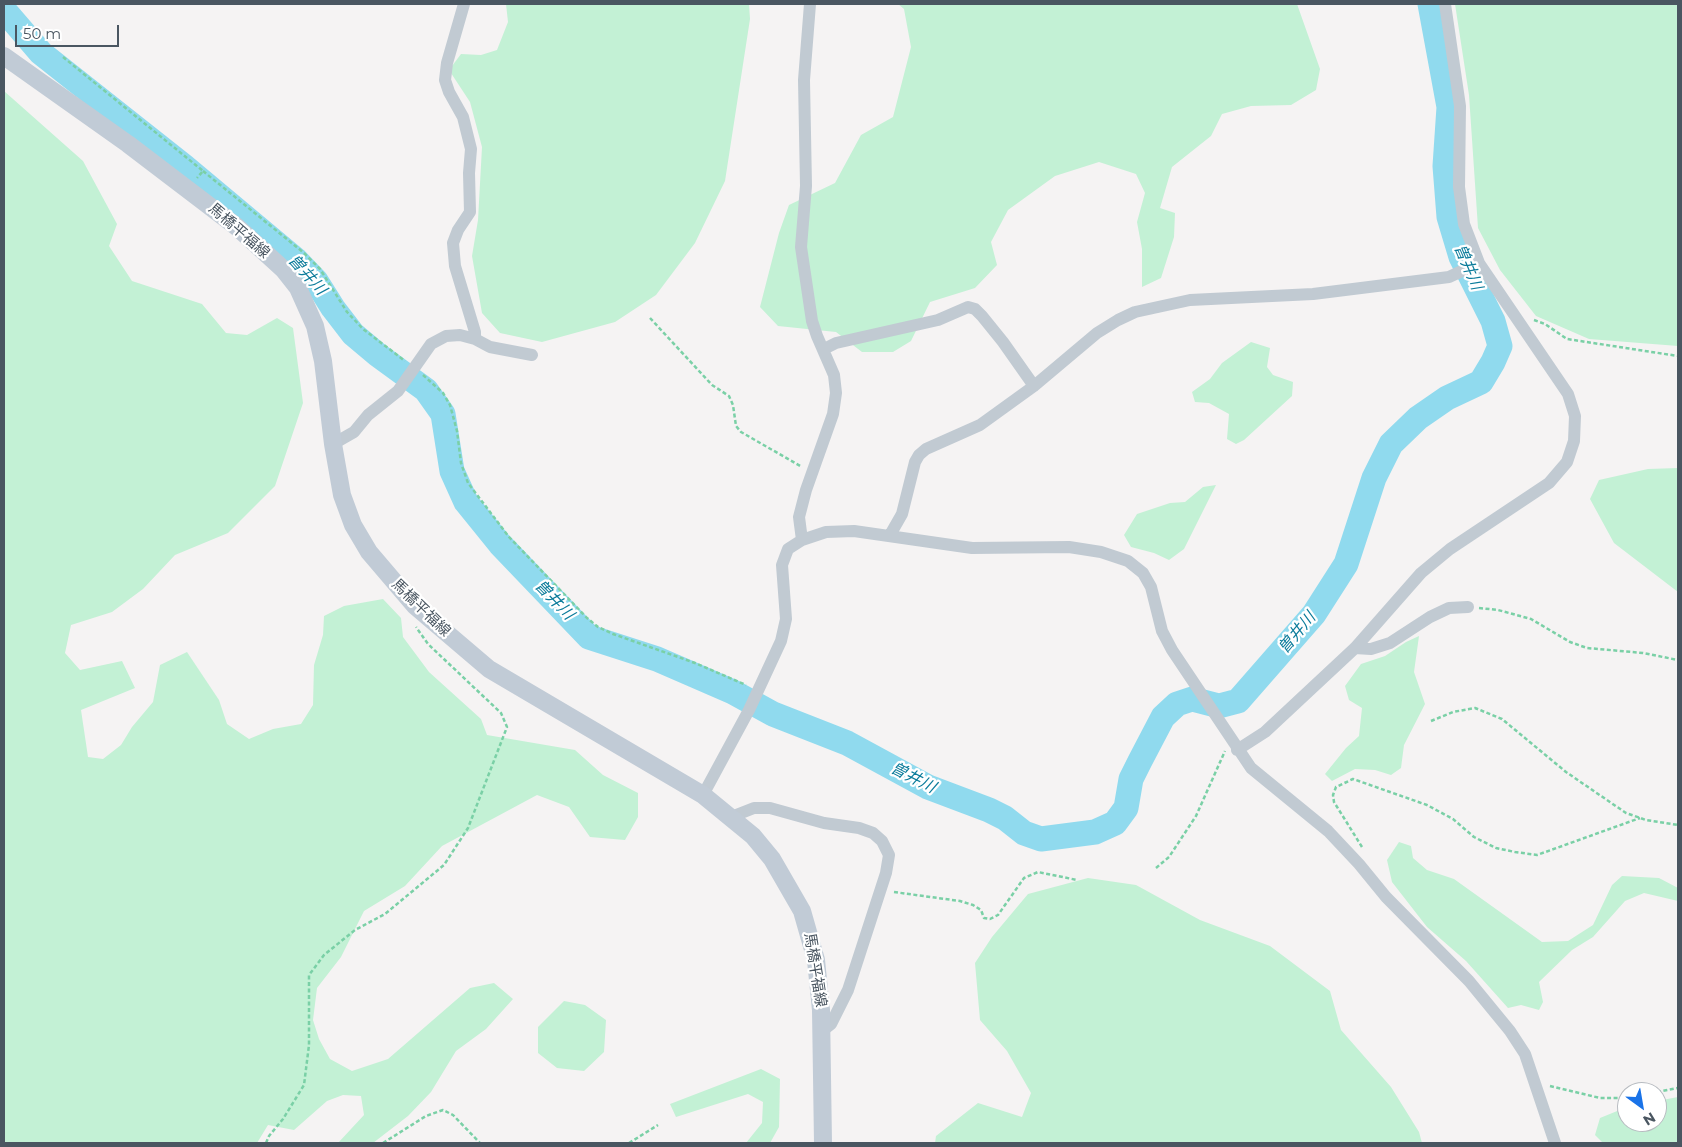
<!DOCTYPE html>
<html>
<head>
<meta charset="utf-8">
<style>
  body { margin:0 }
  #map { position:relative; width:1682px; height:1147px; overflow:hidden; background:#f5f3f3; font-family:Montserrat,sans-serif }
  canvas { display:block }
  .frame { position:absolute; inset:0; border:5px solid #4a5661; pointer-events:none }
  .north { position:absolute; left:1617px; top:1082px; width:50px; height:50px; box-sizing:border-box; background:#fff; border:1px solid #b7bbc0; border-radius:50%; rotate:148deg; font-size:14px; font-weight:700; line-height:20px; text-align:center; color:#4a5661 }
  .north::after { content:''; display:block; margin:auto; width:18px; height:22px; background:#1a73e8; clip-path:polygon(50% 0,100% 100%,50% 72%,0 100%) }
  .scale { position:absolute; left:15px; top:25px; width:104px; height:22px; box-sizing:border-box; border:2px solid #4a5661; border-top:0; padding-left:6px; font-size:15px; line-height:18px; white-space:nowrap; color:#4a5661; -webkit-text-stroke:4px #fff; paint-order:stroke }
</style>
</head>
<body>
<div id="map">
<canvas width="1682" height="1147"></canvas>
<div class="frame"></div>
<div class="north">N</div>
<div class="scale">50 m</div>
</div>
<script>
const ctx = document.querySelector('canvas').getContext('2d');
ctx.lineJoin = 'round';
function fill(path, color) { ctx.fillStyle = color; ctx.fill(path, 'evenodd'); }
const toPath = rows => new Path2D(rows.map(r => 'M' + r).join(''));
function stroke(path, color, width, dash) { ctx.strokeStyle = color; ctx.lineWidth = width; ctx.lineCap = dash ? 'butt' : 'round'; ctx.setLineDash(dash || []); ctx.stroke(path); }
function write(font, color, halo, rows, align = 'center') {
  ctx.font = font + ' Montserrat,"Noto Sans JP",sans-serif'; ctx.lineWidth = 4.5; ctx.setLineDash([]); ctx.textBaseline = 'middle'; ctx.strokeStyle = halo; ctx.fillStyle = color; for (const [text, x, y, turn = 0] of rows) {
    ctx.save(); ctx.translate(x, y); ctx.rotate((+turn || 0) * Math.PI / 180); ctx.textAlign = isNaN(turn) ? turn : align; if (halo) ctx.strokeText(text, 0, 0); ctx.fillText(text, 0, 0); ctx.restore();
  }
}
const green = toPath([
  [506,4,749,4,750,19,725,181,695,243,656,295,615,322,542,342,500,333,482,313,472,256,478,220,482,147,470,102,449,70,461,54,481,55,497,50,508,22],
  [898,4,1297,4,1320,69,1316,90,1291,105,1251,106,1222,114,1211,136,1172,167,1160,208,1175,213,1174,237,1161,278,1142,287,1142,249,1137,222,1145,193,1136,174,1099,162,1055,176,1008,210,991,242,997,265,975,288,930,302,911,341,893,352,862,352,836,332,778,326,760,307,779,233,789,205,835,183,861,135,893,117,911,47,904,9],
  [1455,4,1678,4,1678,346,1589,339,1536,316,1500,270,1478,228,1469,95],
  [4,91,83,161,117,224,109,246,132,281,202,304,226,333,247,335,277,318,293,328,303,403,275,486,228,533,175,555,143,589,112,612,71,625,65,653,80,670,122,661,135,688,81,710,88,757,103,759,121,745,132,727,153,702,160,665,187,652,219,700,227,724,249,739,273,729,301,724,313,705,314,665,323,635,324,616,344,606,383,599,401,618,403,637,429,672,481,719,487,735,575,750,603,775,638,793,638,817,625,840,590,837,569,807,537,795,442,846,405,886,364,911,341,957,317,988,313,1020,319,1039,330,1059,352,1071,388,1059,470,988,494,983,513,999,486,1029,456,1051,431,1092,408,1116,373,1143,338,1143,364,1115,361,1096,343,1095,327,1101,294,1130,268,1125,257,1143,4,1143],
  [1251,342,1270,348,1267,367,1273,375,1293,382,1292,396,1244,440,1236,444,1227,439,1229,414,1209,403,1195,402,1192,392,1210,379,1222,363],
  [1678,468,1678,592,1614,543,1590,499,1599,480,1648,469],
  [1216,485,1184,549,1169,560,1154,553,1131,547,1124,535,1137,514,1170,503,1185,502,1203,487],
  [1419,636,1414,672,1425,704,1404,745,1401,768,1391,775,1375,770,1355,769,1332,781,1325,774,1346,748,1359,736,1362,708,1349,700,1345,686,1361,664,1385,656,1406,642],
  [1399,842,1411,846,1413,858,1427,870,1454,879,1542,942,1568,941,1593,925,1612,885,1622,876,1659,878,1678,888,1678,901,1644,893,1625,901,1593,937,1572,950,1539,982,1543,1002,1539,1010,1521,1005,1508,1008,1466,961,1427,927,1392,882,1387,860],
  [1088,878,1136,885,1200,920,1270,946,1330,991,1341,1030,1391,1087,1419,1132,1422,1143,935,1143,936,1136,978,1103,1022,1117,1031,1093,1007,1051,980,1020,975,963,992,937,1028,894],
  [564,1001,585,1005,606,1020,604,1052,584,1071,557,1068,538,1053,538,1027],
  [761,1069,780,1079,779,1127,770,1143,746,1143,762,1123,763,1102,748,1094,676,1117,670,1104],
  [1678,1097,1678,1143,1603,1143,1595,1135,1600,1118,1627,1107,1627,1122,1657,1122,1657,1101]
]);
const river = toPath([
  [4,10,41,53,185,167,295,259,316,281,333,308,353,334,378,355,426,390,443,414,452,471,466,502,500,544,589,637,657,659,733,692,773,714,847,743,928,787,989,810,1005,818,1024,833,1041,839,1095,832,1115,823,1126,808,1131,779,1140,761,1163,717,1177,704,1192,699,1219,706,1238,701,1314,614,1346,564,1374,478,1391,444,1418,418,1447,398,1481,382,1493,362,1500,346,1493,321,1461,257,1449,217,1445,166,1449,107,1430,4]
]);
const path = toPath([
  [63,57,203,171,197,178],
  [203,171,304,253,320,269,347,312,363,329,405,361],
  [650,318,712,385,729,396,733,405,736,426,741,432,802,467],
  [1534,320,1545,324,1567,339,1678,356],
  [423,375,443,393,450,405,457,431,461,463,468,483,509,537,587,618,598,627,613,634,695,663,746,685],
  [1479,608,1498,610,1531,619,1570,642,1587,648,1643,653,1678,660],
  [1431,721,1453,712,1475,708,1502,719,1566,772,1626,813,1646,820,1678,825],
  [1362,847,1334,802,1333,795,1336,787,1353,779,1427,805,1453,819,1474,837,1496,848,1515,852,1537,855,1640,818],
  [1156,868,1169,857,1196,816,1225,751],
  [894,892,960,901,973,905,981,910,984,918,990,919,998,915,1024,878,1038,872,1077,880],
  [1550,1086,1600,1098,1627,1098],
  [1657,1092,1678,1088],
  [266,1143,269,1136,283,1119,304,1085,309,1045,309,975,324,955,355,930,385,914,444,865,468,828,507,727,501,713,428,644,416,627],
  [383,1143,426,1116,443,1110,453,1115,480,1143],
  [629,1143,658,1125]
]);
const street = toPath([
  [464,4,447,63,445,80,449,92,463,117,471,149,469,173,470,212,458,230,453,243,455,266,475,332,475,339],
  [824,349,836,343,938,320,968,307,975,309,982,316,1003,342,1034,386],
  [333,444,354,432,368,415,398,391,431,344,446,336,460,335,475,339,490,347,532,355],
  [890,535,902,514,915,462,919,455,926,449,980,425,1034,386,1097,333,1118,320,1135,312,1190,300,1313,294,1449,277,1479,263],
  [802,540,799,517,806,490,833,414,836,393,834,375,817,336,812,321,801,247,806,186,804,80,810,4],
  [1355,648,1371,649,1390,643,1430,617,1449,608,1468,607],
  [1237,750,1265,732,1355,648,1421,573,1450,549,1549,483,1567,462,1574,441,1575,416,1568,394,1479,263,1464,224,1459,187,1460,106,1445,4],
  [703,795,749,710,781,641,786,619,782,565,788,549,802,540,826,532,854,531,972,548,1069,547,1101,552,1128,561,1143,573,1151,587,1162,631,1172,650,1251,768,1328,831,1359,864,1386,897,1469,981,1510,1031,1525,1054,1555,1143],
  [731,817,754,808,770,808,824,823,859,828,873,833,882,841,889,855,886,873,848,990,831,1024,822,1031]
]);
const secondary = toPath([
  [4,56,128,144,237,227,283,269,298,288,315,326,323,361,333,444,342,495,353,525,369,552,415,606,489,669,703,795,753,836,772,859,802,911,816,960,821,1010,823,1143]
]);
const streetNames = [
  ["馬橋平福線",239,231,41],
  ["馬橋平福線",421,608,44],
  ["馬橋平福線",815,970,81]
];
const waterNames = [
  ["曽井川",1468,267,67],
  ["曽井川",307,275,48],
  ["曽井川",554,600,46],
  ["曽井川",1297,633,-50],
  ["曽井川",913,778,27]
];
fill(green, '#c3f1d5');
stroke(river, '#90daee', 25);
stroke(path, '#7ad0a6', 2.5, [4, 2.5]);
stroke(street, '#c1cad2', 12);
stroke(secondary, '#c1cbd6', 18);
write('15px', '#4a5661', '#fff', streetNames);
write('italic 16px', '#0c7c9b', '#fff', waterNames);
</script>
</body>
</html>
